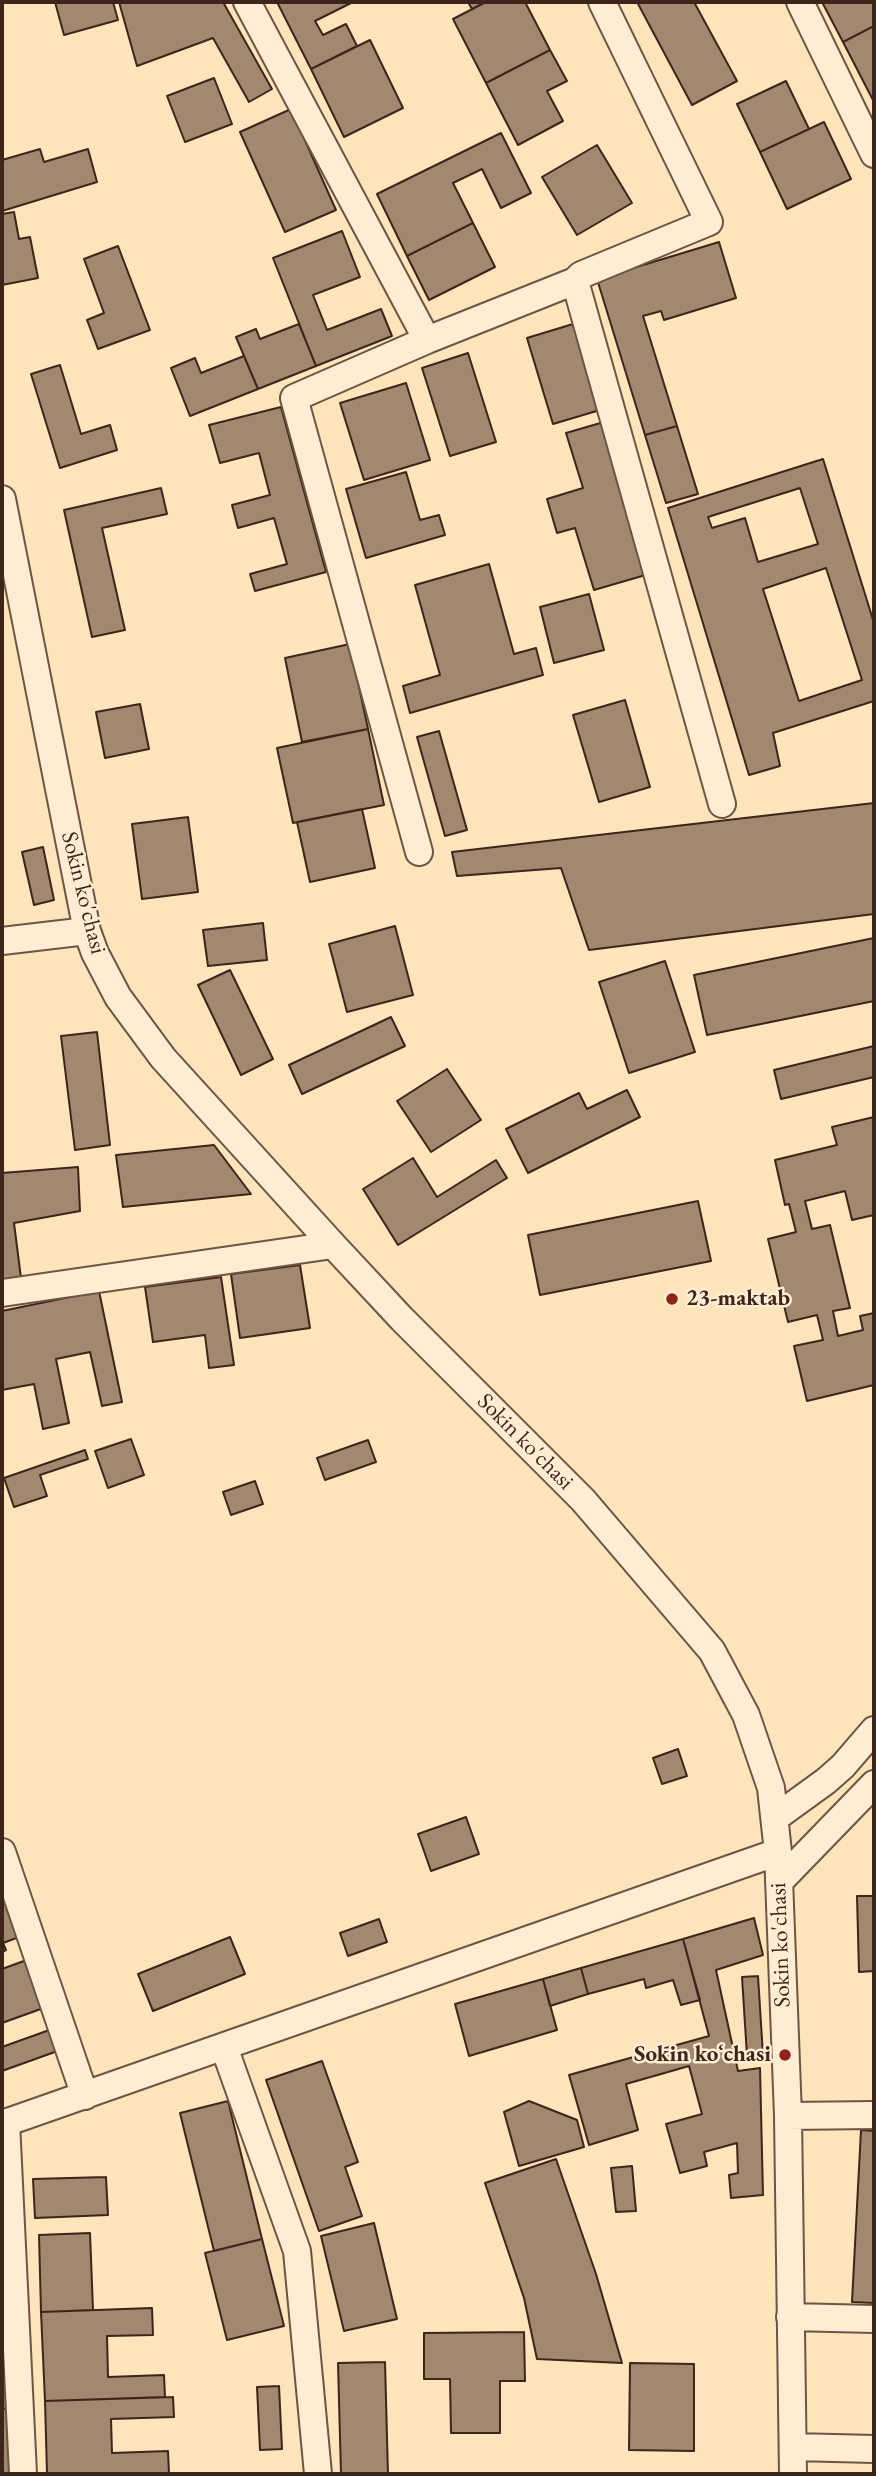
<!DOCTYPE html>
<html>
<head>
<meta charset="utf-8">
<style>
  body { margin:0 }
  #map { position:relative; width:876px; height:2476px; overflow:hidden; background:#fee4bb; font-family:"EB Garamond",serif }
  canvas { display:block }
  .frame { position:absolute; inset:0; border:4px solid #3d251c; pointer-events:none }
</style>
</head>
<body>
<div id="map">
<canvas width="876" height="2476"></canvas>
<div class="frame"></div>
</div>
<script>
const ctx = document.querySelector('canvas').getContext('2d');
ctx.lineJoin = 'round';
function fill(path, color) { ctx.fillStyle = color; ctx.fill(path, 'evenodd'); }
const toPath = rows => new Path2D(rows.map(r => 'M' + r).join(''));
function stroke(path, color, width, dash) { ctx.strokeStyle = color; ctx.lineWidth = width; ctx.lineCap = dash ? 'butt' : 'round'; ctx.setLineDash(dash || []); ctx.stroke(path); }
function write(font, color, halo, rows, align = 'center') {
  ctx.font = font + ' "EB Garamond",serif'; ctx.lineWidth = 5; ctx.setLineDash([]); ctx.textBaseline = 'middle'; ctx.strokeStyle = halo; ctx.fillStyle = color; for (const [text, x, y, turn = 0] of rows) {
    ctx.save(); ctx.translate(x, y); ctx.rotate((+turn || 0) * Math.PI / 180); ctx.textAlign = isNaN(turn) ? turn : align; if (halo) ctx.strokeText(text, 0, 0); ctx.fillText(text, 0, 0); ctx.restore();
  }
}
const building = toPath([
  [55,2,113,2,118,20,64,35,55,2],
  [119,2,223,2,272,89,249,102,213,38,137,66,119,2],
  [277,2,353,2,315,21,323,35,346,24,357,46,311,69,277,2],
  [468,2,486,2,472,9,468,2],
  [486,2,525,2,550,50,486,83,453,19,486,2],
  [637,2,694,2,737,81,692,105,637,2],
  [822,2,874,2,874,26,843,42,822,2],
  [874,26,874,102,843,42,874,26],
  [370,40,403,108,344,137,311,69,370,40],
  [550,50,567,81,547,91,563,121,518,145,486,83,550,50],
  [214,78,232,124,185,142,167,96,214,78],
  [786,81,809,129,760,152,737,104,786,81],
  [291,109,336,210,285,232,240,132,291,109],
  [824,122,851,179,787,209,760,152,824,122],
  [501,133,531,193,501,208,482,169,453,183,473,223,407,256,377,194,501,133],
  [597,145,632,203,577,235,542,177,597,145],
  [40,149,44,162,88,149,97,182,2,211,2,160,40,149],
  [14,212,19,239,30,237,38,278,2,285,2,214,14,212],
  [473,223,495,267,429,300,407,256,473,223],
  [342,231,360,277,313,295,327,330,381,309,392,336,316,366,273,258,342,231],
  [719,242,736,298,664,320,661,311,643,316,677,426,645,435,597,279,719,242],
  [118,246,150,330,98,349,87,320,104,313,84,259,118,246],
  [299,324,316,366,258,389,236,337,256,329,260,339,299,324],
  [573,324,600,410,553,424,527,338,573,324],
  [468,353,496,442,450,456,422,368,468,353],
  [244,356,258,389,190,416,171,368,195,358,201,373,244,356],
  [60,365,81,434,110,425,117,450,60,468,31,374,60,365],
  [406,383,430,460,364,480,340,403,406,383],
  [281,407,326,572,255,591,250,574,287,564,274,518,238,528,232,505,270,495,259,453,220,463,209,425,281,407],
  [604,422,649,574,594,590,575,528,557,533,547,499,583,488,566,433,604,422],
  [677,426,698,494,666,503,645,435,677,426],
  [823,459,874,623,874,701,773,733,780,766,749,775,668,508,823,459],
  [800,488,818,544,758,562,745,518,712,528,708,517,800,488],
  [826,568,862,680,799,701,763,589,826,568],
  [406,472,420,520,439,515,445,535,366,558,346,489,406,472],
  [161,488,167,514,102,528,125,630,92,637,64,510,161,488],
  [489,564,514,654,536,648,543,675,410,713,403,686,440,675,415,585,489,564],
  [589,594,604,650,554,663,540,607,589,594],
  [350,644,368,729,302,742,285,658,350,644],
  [625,700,650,787,599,802,573,715,625,700],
  [140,704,149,749,105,758,96,712,140,704],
  [368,729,384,805,293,823,277,748,368,729],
  [439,731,467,830,445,836,417,737,439,731],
  [874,803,874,914,589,950,561,868,457,876,452,852,874,803],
  [362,809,375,868,310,882,297,822,362,809],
  [188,817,198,892,142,899,132,824,188,817],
  [43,847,54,900,34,905,22,852,43,847],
  [263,923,267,960,208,966,203,930,263,923],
  [395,926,413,995,347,1012,329,944,395,926],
  [874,938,874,1001,707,1035,694,975,874,938],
  [665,961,695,1052,629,1073,599,982,665,961],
  [230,970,273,1059,241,1075,198,985,230,970],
  [391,1017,405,1046,302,1094,289,1065,391,1017],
  [97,1032,110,1145,75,1150,61,1036,97,1032],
  [874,1046,874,1077,781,1099,774,1070,874,1046],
  [447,1069,481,1120,431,1152,397,1101,447,1069],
  [627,1090,640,1117,528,1173,506,1129,579,1093,587,1109,627,1090],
  [874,1117,874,1215,852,1220,845,1191,805,1201,812,1229,830,1225,850,1308,833,1311,838,1336,863,1330,860,1316,874,1313,874,1385,807,1401,794,1346,823,1340,817,1315,788,1322,768,1239,796,1232,789,1204,785,1205,775,1160,837,1145,832,1127,874,1117],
  [214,1145,251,1194,123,1207,116,1155,214,1145],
  [413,1158,437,1197,496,1160,507,1178,398,1245,363,1189,413,1158],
  [78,1167,80,1211,14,1223,21,1278,2,1281,2,1173,78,1167],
  [698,1201,711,1261,540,1295,528,1235,698,1201],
  [300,1265,310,1328,240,1338,231,1274,300,1265],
  [221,1277,234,1365,209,1368,205,1335,153,1342,145,1287,221,1277],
  [99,1291,122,1402,102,1406,90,1352,56,1359,69,1423,43,1429,34,1384,2,1390,2,1311,99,1291],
  [131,1439,144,1475,108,1488,95,1451,131,1439],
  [368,1440,376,1462,325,1480,317,1458,368,1440],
  [85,1450,88,1459,40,1475,47,1496,14,1507,4,1478,85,1450],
  [255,1481,263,1504,231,1515,223,1492,255,1481],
  [678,1749,687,1776,662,1784,653,1758,678,1749],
  [466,1817,479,1854,431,1871,418,1834,466,1817],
  [2,1892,19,1937,3,1943,6,1950,2,1952,2,1892],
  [857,1896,874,1896,874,1971,859,1972,857,1896],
  [754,1918,763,1955,716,1970,738,2071,760,2068,763,2195,731,2198,729,2175,738,2173,737,2143,704,2152,707,2166,680,2173,666,2124,702,2114,689,2066,626,2084,638,2130,589,2145,569,2075,709,2036,683,1939,754,1918],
  [379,1919,387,1942,348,1956,340,1933,379,1919],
  [230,1937,245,1974,153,2011,138,1974,230,1937],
  [683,1939,700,2000,681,2005,673,1980,646,1988,644,1979,588,1994,581,1968,683,1939],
  [32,1958,49,2006,2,2023,2,1969,32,1958],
  [581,1968,588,1994,550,2006,543,1979,581,1968],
  [758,1976,763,2055,747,2056,742,1977,758,1976],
  [543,1979,557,2030,469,2056,455,2004,543,1979],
  [55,2028,63,2049,2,2071,2,2047,55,2028],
  [322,2061,358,2162,345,2167,362,2216,319,2231,266,2080,322,2061],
  [228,2101,262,2239,214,2251,180,2113,228,2101],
  [529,2101,577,2120,584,2147,519,2166,504,2112,529,2101],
  [861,2130,874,2131,874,2303,852,2302,861,2130],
  [556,2159,596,2274,622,2363,537,2359,524,2298,485,2183,556,2159],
  [632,2166,636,2211,616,2212,611,2168,632,2166],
  [106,2177,108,2215,35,2218,33,2179,106,2177],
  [374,2223,397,2319,344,2331,321,2236,374,2223],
  [90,2233,93,2310,41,2312,39,2235,90,2233],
  [262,2239,284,2326,227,2340,205,2253,262,2239],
  [152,2308,153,2335,107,2336,108,2377,164,2375,165,2397,45,2401,41,2312,152,2308],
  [8,2321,15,2408,2,2409,2,2322,8,2321],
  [524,2332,525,2381,500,2381,500,2433,451,2433,450,2379,424,2379,424,2333,524,2332],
  [385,2362,388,2474,341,2474,338,2363,385,2362],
  [630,2363,694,2364,694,2451,629,2450,630,2363],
  [279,2386,282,2449,260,2450,257,2387,279,2386],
  [173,2397,174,2417,111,2419,112,2453,168,2451,169,2474,47,2474,45,2401,173,2397],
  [15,2408,18,2474,2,2474,2,2409,15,2408]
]);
const minor = toPath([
  [247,2,427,340],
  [800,2,874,154],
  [575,281,581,275,709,222,602,2],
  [2,499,87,931,95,953,118,997,163,1058,333,1245,402,1319,583,1500,712,1651,746,1715,771,1788,778,1852,788,2116,793,2474],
  [419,852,294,398,427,340,575,281,722,804],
  [2,941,87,931],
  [2,1293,333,1245],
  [775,1818,826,1781,843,1766,874,1730],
  [2,1852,85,2096],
  [779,1882,874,1784],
  [224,2047,297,2251,318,2474],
  [788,2116,874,2115],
  [6,2122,23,2474],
  [2,2124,778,1852],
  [790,2317,874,2319],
  [794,2447,874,2449]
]);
const markers = [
  [672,1299,7,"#8f2418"],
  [785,2055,7,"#8f2418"]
];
const streetNames = [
  ["Sokin ko'chasi",83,893,76],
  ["Sokin ko'chasi",525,1442,45],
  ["Sokin ko'chasi",781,1945,-92]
];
const poiNames = [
  ["23-maktab",686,1299],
  ["Sokin koʻchasi",771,2055,"right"]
];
fill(building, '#a1886f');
stroke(building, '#3d251c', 2);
stroke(minor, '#6d5544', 30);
stroke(minor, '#feedd3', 26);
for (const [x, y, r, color] of markers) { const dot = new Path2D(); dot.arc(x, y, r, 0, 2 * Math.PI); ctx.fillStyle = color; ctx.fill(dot); stroke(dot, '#feedd3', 2.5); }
write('23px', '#3d251c', '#feedd3', streetNames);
write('bold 23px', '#3d251c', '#feedd3', poiNames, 'left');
</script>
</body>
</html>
